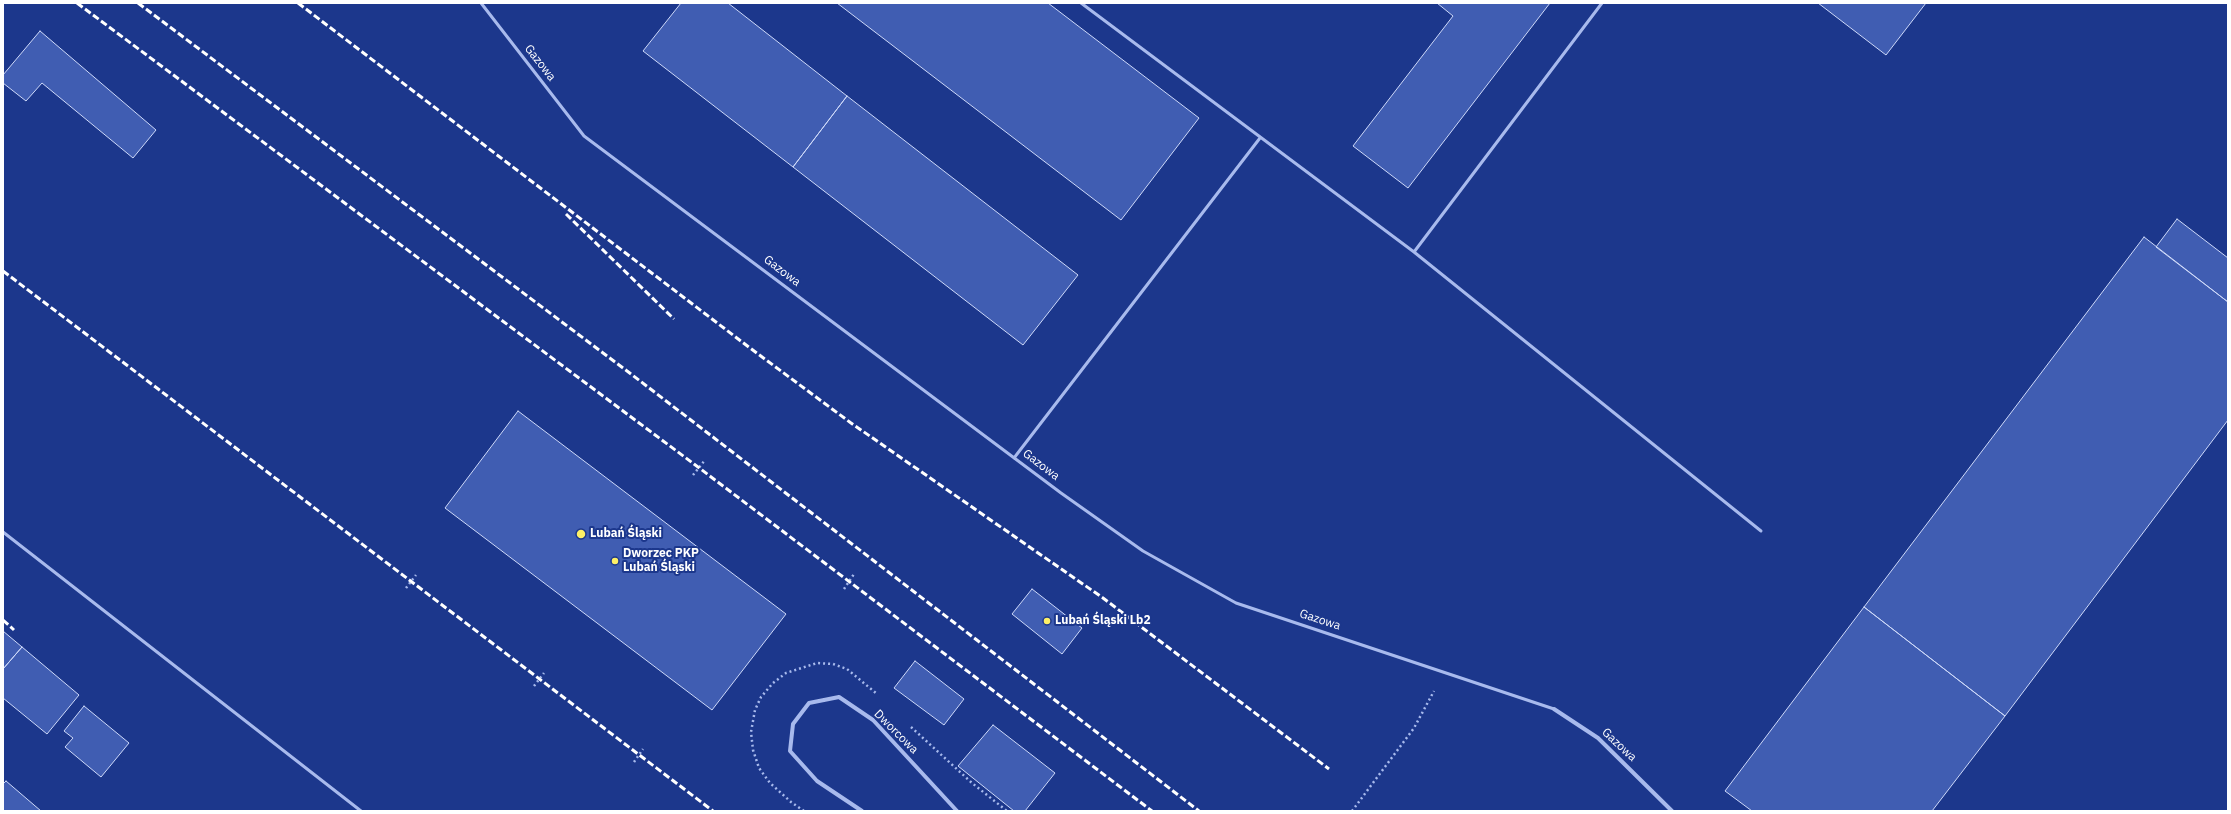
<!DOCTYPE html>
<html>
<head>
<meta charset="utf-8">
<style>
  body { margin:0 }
  #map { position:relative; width:2231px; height:814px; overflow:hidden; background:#1c378c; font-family:"IBM Plex Sans",sans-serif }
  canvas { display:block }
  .frame { position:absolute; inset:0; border:4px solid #fff; pointer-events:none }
</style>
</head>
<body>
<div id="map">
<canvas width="2231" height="814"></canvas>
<div class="frame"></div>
</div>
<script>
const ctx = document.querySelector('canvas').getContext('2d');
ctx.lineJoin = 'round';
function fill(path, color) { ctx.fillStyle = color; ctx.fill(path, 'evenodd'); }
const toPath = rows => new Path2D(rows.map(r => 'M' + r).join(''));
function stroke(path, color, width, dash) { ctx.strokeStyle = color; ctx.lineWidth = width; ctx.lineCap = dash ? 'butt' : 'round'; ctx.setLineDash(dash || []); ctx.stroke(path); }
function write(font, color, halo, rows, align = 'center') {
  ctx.font = font + ' "IBM Plex Sans",sans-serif'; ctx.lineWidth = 4; ctx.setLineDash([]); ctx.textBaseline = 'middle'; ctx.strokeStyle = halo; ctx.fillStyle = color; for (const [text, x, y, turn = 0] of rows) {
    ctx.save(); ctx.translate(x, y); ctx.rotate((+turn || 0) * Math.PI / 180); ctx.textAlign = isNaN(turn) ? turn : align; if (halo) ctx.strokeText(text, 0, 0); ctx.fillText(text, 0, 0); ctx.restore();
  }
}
const building = toPath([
  [681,3,728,3,847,96,793,167,643,51,681,3],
  [837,3,1048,3,1199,118,1121,220,837,3],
  [1437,3,1550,3,1408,188,1353,146,1453,16,1437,3],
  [1818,3,1926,3,1886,55,1818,3],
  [40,31,156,130,133,158,42,83,26,101,3,83,3,75,40,31],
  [847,96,1078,275,1023,345,793,167,847,96],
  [2177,219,2228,258,2228,302,2156,247,2177,219],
  [2144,237,2228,302,2228,420,2005,716,1864,607,2144,237],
  [518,411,786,614,712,710,445,508,518,411],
  [1032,589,1082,628,1062,654,1012,614,1032,589],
  [1864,607,2005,716,1932,811,1752,811,1725,791,1864,607],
  [3,631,22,647,3,669,3,631],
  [22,647,79,695,47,734,3,698,3,669,22,647],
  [915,661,964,699,944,725,894,688,915,661],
  [84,706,129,743,101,777,65,747,73,738,64,731,84,706],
  [993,725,1055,773,1025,811,1014,811,958,766,993,725],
  [6,781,41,811,3,811,3,784,6,781]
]);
const path = toPath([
  [693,475,705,460],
  [406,588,416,575],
  [844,589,854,574],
  [534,686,544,673],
  [911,727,972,783,1007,811],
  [634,762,643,749],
  [804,811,791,802,770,783,759,768,753,750,751,732,755,710,761,697,773,683,786,673,817,663,833,664,847,669,877,694],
  [1352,811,1414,728,1434,691]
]);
const lane = toPath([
  [481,3,584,136,1061,493,1143,551,1236,603,1554,709],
  [1081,3,1414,252,1761,531],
  [1414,252,1602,3],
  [1014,458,1260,138],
  [3,532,361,811]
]);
const street = toPath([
  [1554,709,1598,738,1672,811],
  [862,811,817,781,790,751,793,724,809,703,839,697,873,720,957,811]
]);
const rail = toPath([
  [77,3,694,464,1152,811],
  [138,3,631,374,1199,811],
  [298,3,750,348,851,423,1103,598,1329,769],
  [566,214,674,319],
  [3,271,713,811],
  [3,620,14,630]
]);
const markers = [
  [581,534,5,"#fdef66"],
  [615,561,4,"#fdef66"],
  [1047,621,4,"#fdef66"]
];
const streetNames = [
  ["Gazowa",540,63,52],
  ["Gazowa",782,271,37],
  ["Gazowa",1041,465,37],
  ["Gazowa",1320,620,18],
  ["Dworcowa",896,732,45],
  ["Gazowa",1619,745,43]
];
const poiNames = [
  ["Lubań Śląski",590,534],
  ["Dworzec PKP",623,554],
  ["Lubań Śląski",623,568],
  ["Lubań Śląski Lb2",1055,621]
];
fill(building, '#405db2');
stroke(building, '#ced9f9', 1);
stroke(path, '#a8baed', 2.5, [2, 3]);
stroke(lane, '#a8baed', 3);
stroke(street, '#a8baed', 4);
stroke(rail, '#fff', 3, [7, 3]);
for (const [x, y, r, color] of markers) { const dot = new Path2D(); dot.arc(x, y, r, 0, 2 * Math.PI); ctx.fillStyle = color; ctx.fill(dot); stroke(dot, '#1c378c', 1.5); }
write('12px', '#fff', '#1c378c', streetNames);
write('bold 12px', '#fff', '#1c378c', poiNames, 'left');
</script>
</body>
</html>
